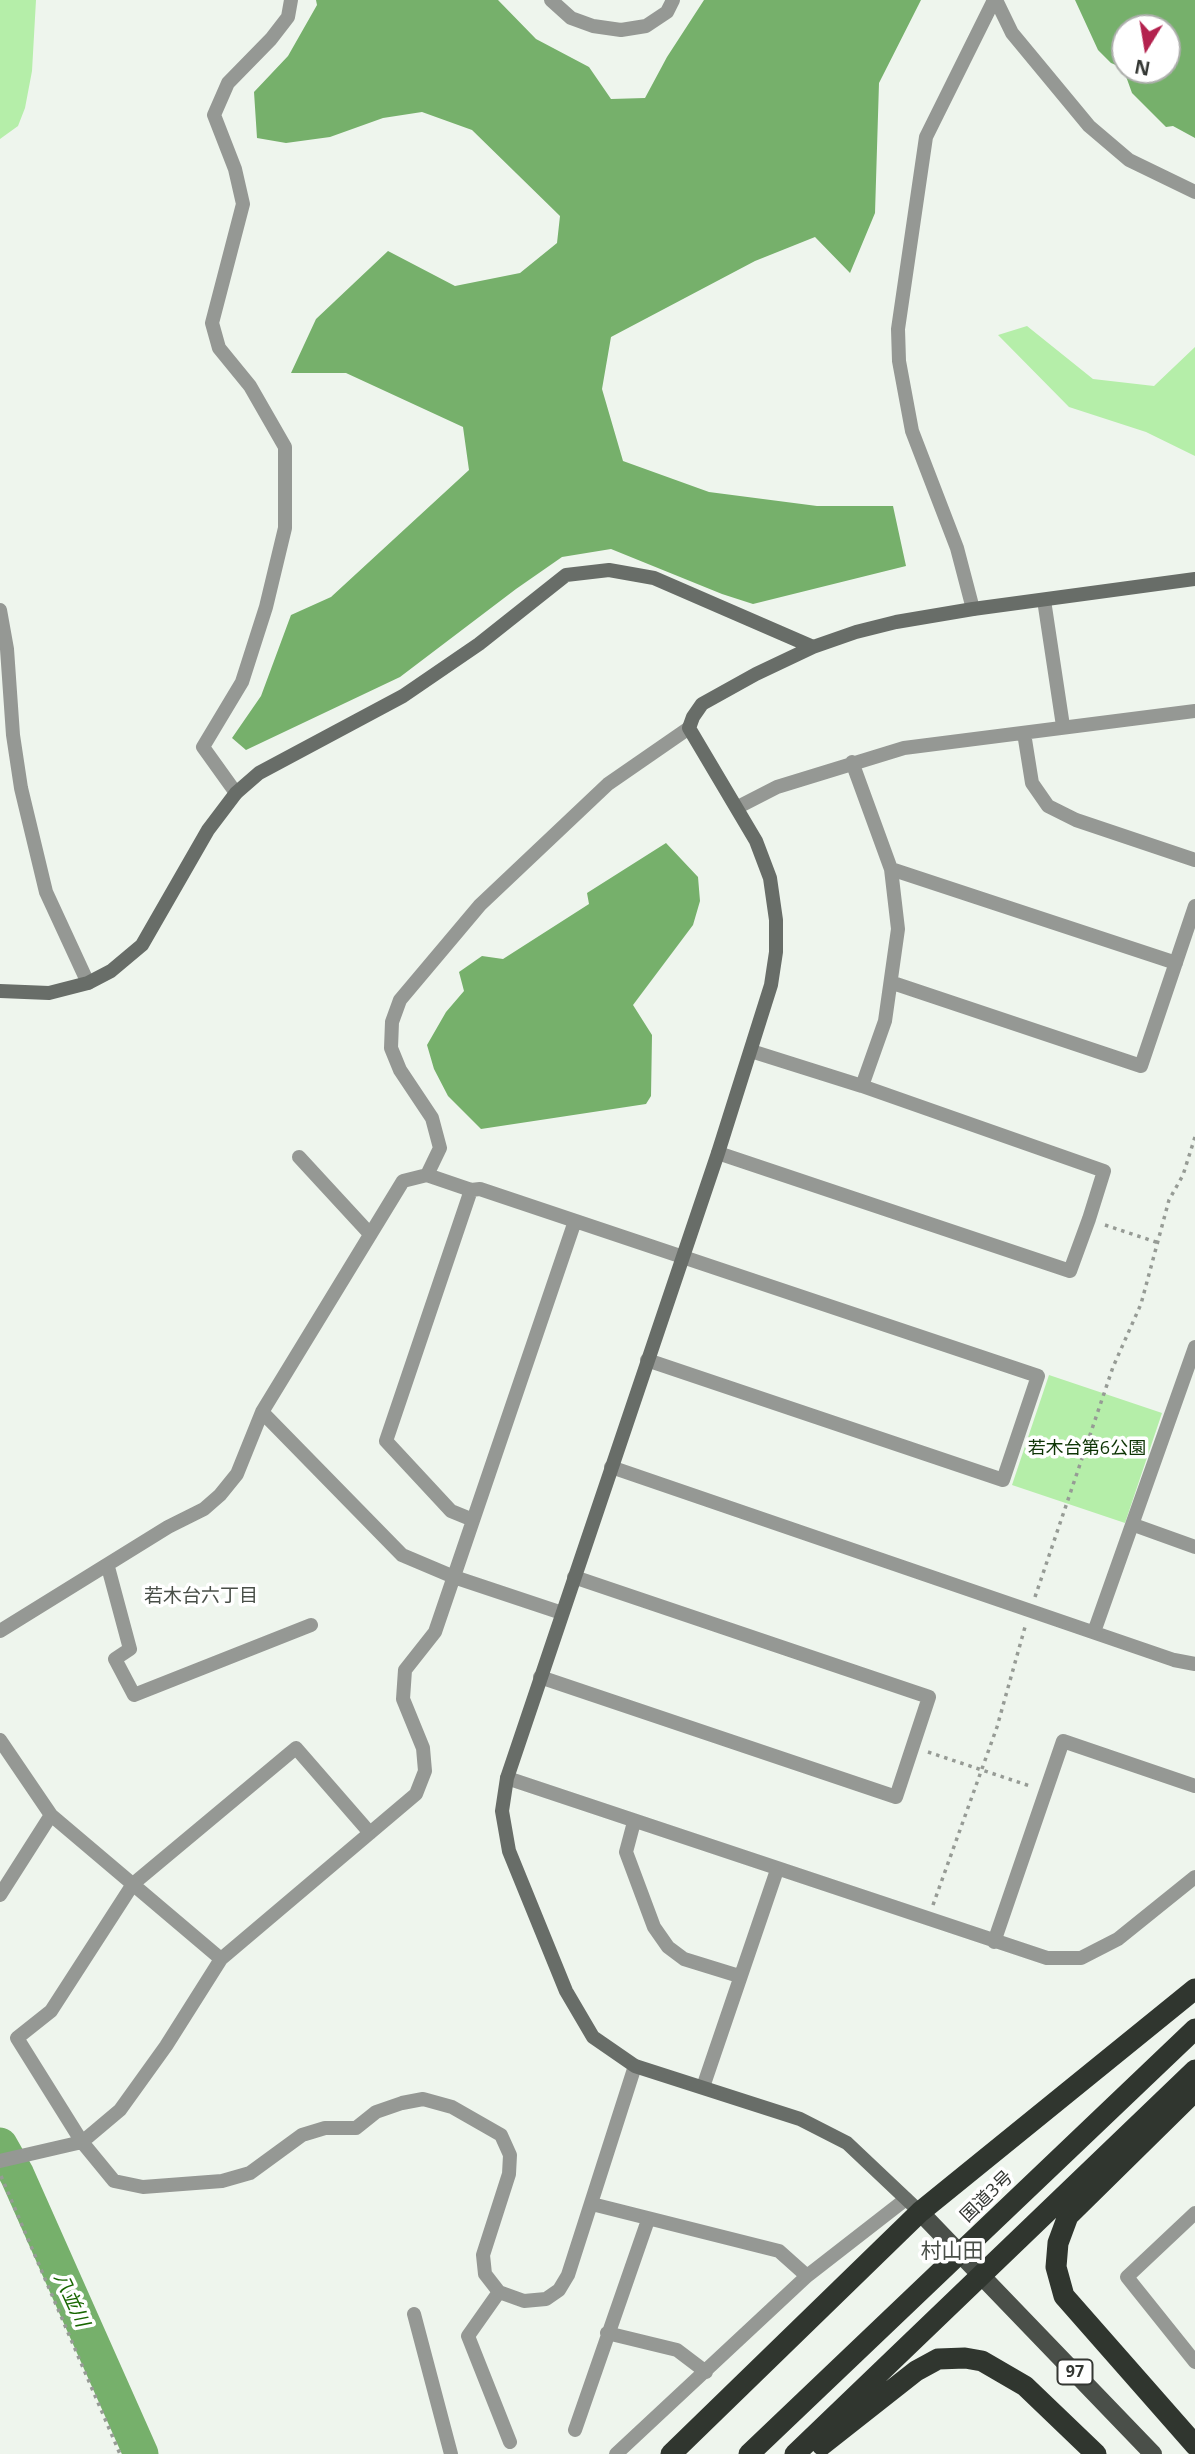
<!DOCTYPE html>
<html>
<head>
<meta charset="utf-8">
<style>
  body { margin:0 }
  #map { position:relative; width:1195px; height:2454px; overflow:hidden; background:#eef5ed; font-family:"Open Sans",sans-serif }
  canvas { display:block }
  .north { position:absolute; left:1111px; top:14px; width:70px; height:70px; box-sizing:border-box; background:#fff; border:2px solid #aeafad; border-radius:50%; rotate:191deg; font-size:19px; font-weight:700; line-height:28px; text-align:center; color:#343733 }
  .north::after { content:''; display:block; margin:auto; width:24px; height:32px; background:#b3224e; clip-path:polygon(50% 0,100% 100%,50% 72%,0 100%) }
</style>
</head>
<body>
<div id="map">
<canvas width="1195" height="2454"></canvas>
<div class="north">N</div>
</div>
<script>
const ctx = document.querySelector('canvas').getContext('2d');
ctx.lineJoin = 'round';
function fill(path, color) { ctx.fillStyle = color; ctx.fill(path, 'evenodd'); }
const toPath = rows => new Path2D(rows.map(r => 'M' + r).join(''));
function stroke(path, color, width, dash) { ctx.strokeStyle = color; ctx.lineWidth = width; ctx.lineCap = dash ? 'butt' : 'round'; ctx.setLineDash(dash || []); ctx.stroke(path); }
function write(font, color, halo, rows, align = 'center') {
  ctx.font = font + ' "Open Sans","Noto Sans JP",sans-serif'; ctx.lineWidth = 7; ctx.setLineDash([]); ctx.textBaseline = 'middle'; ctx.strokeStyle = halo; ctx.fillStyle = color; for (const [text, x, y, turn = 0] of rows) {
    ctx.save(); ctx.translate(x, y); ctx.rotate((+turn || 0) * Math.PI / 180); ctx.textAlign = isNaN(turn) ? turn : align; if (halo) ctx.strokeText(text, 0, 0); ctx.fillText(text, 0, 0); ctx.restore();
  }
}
const green = toPath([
  [0,0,36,0,32,71,25,108,18,126,0,139],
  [1027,326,1093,379,1154,386,1195,347,1195,456,1146,432,1069,407,998,335],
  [1049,1375,1162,1413,1125,1523,1012,1485]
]);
const water = toPath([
  [316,0,498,0,536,39,589,67,611,99,645,98,667,57,704,0,921,0,879,83,875,213,850,273,815,237,755,261,611,337,602,389,623,461,709,492,817,506,893,506,906,566,753,604,722,594,611,549,562,557,516,589,400,677,246,750,232,738,261,696,291,615,331,597,469,470,463,427,346,373,291,373,316,319,388,251,455,286,520,273,557,243,560,216,472,130,422,112,383,118,330,137,286,143,257,138,254,92,288,56,317,5],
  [1075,0,1195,0,1195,138,1173,126,1166,127,1132,93,1123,68,1111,63,1098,50],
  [1167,28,1167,70,1125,70,1125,28],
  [666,843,698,877,700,901,693,925,633,1005,652,1035,651,1096,646,1104,481,1129,448,1096,434,1069,427,1045,446,1012,464,991,459,972,482,956,503,959,589,904,587,893]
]);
const river = toPath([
  [0,2145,17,2175,141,2454]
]);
const path = toPath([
  [1105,1225,1156,1242],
  [1035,1597,1113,1367,1141,1304,1169,1200,1183,1175,1195,1137],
  [928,1752,1030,1786],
  [933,1905,997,1727,1025,1627],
  [1,2176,120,2454]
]);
const street = toPath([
  [551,0,571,18,593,26,621,30,646,26,667,12,673,0],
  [996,0,1012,33,1089,126,1129,160,1195,192],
  [1044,600,1063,726],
  [973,609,957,548,912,431,899,361,898,329,926,137,994,0],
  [0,610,7,649,13,735,21,788,46,892,88,983],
  [1024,733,1032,783,1048,806,1076,820,1195,860],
  [852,762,891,869,898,929,885,1021,862,1086],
  [236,793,203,747,242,682,266,607,285,528,285,447,250,386,219,348,212,323,243,204,235,169,214,115,228,83,271,39,288,17,291,0],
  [738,807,777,787,904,748,1195,711],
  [891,869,1176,963],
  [893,983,1141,1066,1195,906],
  [718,1153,1070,1271,1089,1219,1104,1171,862,1086,751,1051],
  [299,1157,370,1234],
  [427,1175,440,1148,432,1118,400,1070,391,1048,392,1022,400,1000,480,905,608,784,689,728],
  [262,1412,402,1555,454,1577,562,1613],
  [611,1467,1174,1660,1195,1664],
  [473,1520,451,1511,386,1441,471,1190,480,1189,1038,1376,1003,1480,647,1360],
  [1134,1525,1195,1547],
  [108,1567,130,1649,115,1659,134,1695,311,1625],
  [0,1631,168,1527,204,1509,220,1495,237,1474,262,1412,403,1181,427,1175,471,1190],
  [1094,1632,1195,1347],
  [540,1677,896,1797,929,1697,574,1577],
  [0,1740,51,1815,221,1959],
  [507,1778,1047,1958,1081,1958,1118,1939,1195,1877],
  [634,1822,626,1852,654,1927,668,1947,684,1959,739,1976],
  [370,1833,296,1748,133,1884,51,2011,17,2038,82,2142,114,2181,143,2187,222,2181,250,2173,302,2135,325,2128,356,2128,376,2112,402,2103,423,2099,452,2107,501,2135,510,2155,509,2174,483,2255,485,2274,499,2292,524,2301,546,2299,559,2290,568,2275,635,2066],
  [0,1895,51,1815],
  [994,1942,1063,1741,1195,1786],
  [703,2087,777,1870],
  [0,2161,82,2142,120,2110,166,2046,221,1959,416,1794,425,1771,423,1748,403,1699,405,1670,435,1632,575,1221],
  [592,2204,779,2251,807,2276],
  [1195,2213,1127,2277,1195,2362],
  [499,2292,468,2336,510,2442],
  [414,2314,451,2454],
  [607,2333,677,2350,706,2372],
  [575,2430,648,2220],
  [616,2454,807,2276,906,2199]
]);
const secondary = toPath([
  [0,991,49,993,88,983,111,971,142,945,208,830,236,793,259,773,403,696,479,644,566,575,609,570,654,578,813,647],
  [920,2212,847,2143,800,2119,635,2066,593,2037,566,1991,509,1851,502,1811,507,1778,718,1153,771,985,776,952,776,920,770,878,756,841,689,728,693,717,702,704,756,674,813,647,856,632,896,622,973,609,1195,579]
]);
const primary = toPath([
  [920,2212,1153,2454]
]);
const highway = toPath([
  [1195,2091,1068,2216,1058,2243,1056,2267,1064,2296,1195,2445],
  [822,2445,916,2371,938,2359,965,2358,982,2361,1025,2386,1096,2454],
  [671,2454,920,2212,1195,1989],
  [749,2454,1195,2029],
  [795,2454,1195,2070]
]);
const shields = [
  [1075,2372,35]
];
const shieldNames = [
  ["97",1075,2372]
];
const parkNames = [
  ["若木台第6公園",1087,1449]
];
const streetNames = [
  ["国道3号",987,2197,-44]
];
const neighbourhoodNames = [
  ["若木台六丁目",201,1597]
];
const waterNames = [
  ["八並川",71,2300,65]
];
const quarterNames = [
  ["村山田",952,2252]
];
fill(green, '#b5eea9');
fill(water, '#76b06b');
stroke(river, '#76b06b', 35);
stroke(path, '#969b95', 3.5, [3.5, 5]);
stroke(street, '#959894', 14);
stroke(secondary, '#686d68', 14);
stroke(primary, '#4a4f49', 18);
stroke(highway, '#30362f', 21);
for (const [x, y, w] of shields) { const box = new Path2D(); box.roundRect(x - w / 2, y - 12.5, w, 25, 5); ctx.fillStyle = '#fff'; ctx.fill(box); stroke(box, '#343733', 2); }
write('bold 16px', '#343733', null, shieldNames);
write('18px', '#0e3505', '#fff', parkNames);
write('18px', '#343733', '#fff', streetNames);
write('19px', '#494f48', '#fff', neighbourhoodNames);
write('italic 19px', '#186600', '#fff', waterNames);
write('21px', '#494f48', '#fff', quarterNames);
</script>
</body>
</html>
